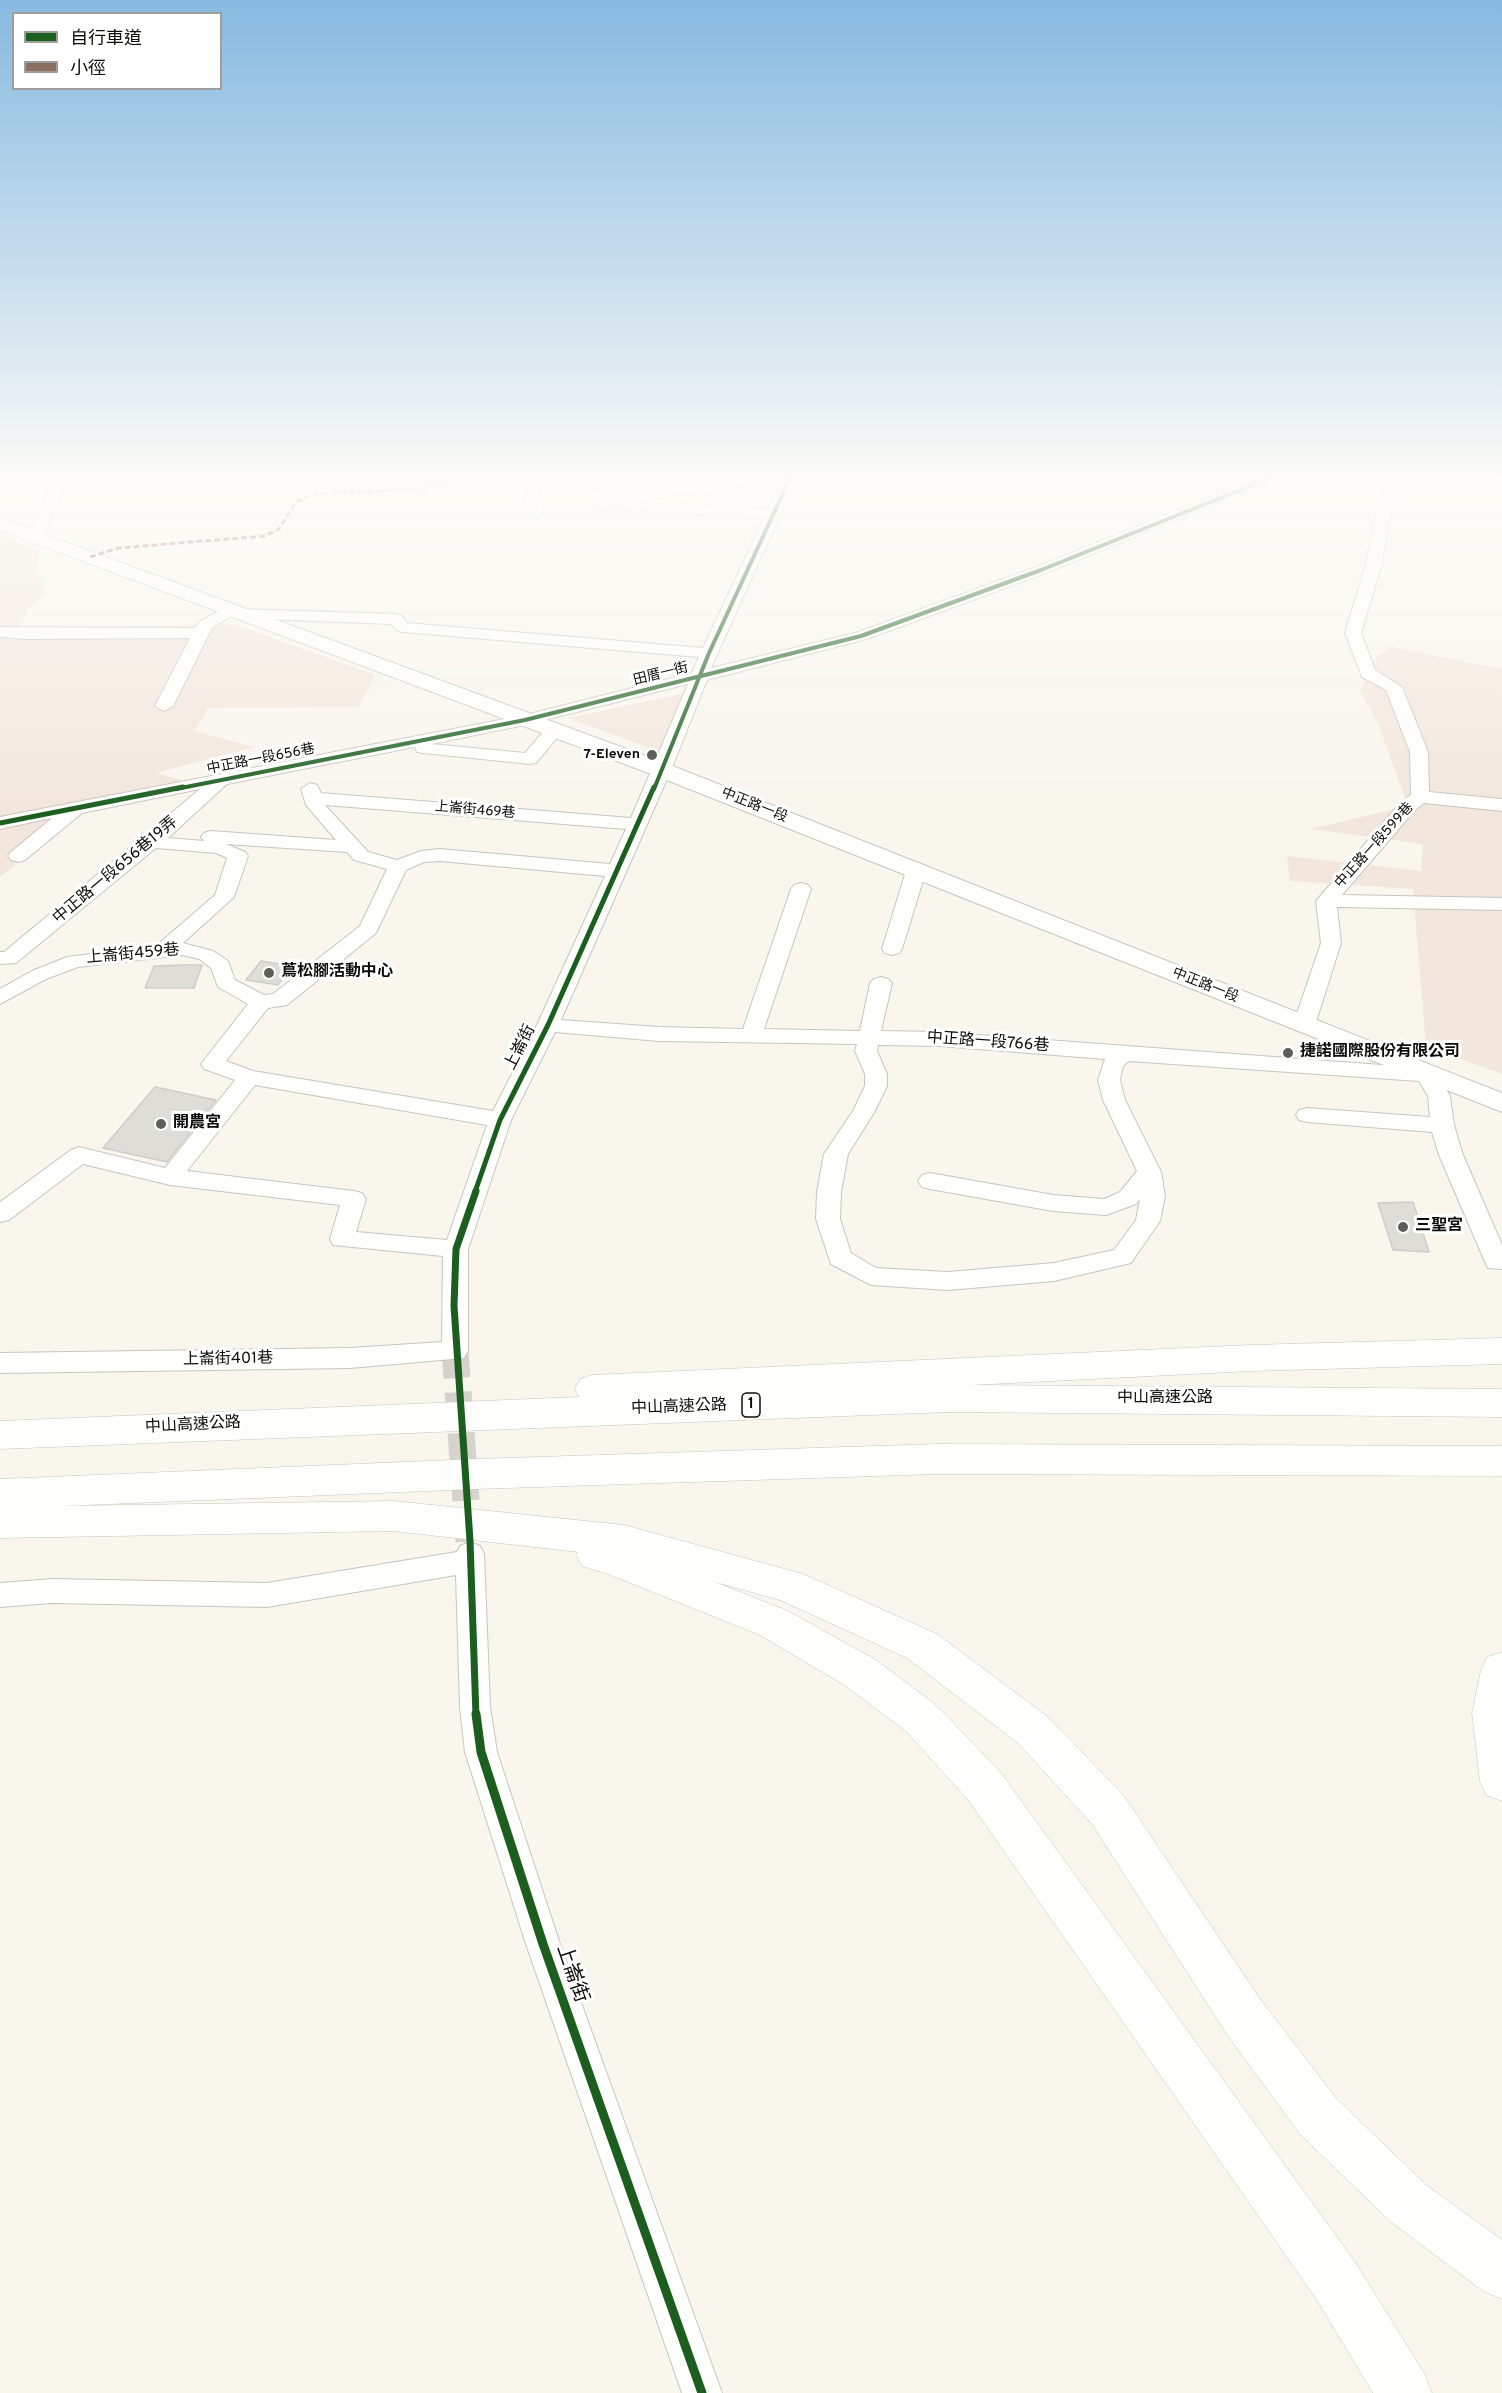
<!DOCTYPE html>
<html>
<head>
<meta charset="utf-8">
<style>
  body { margin:0 }
  #map { position:relative; width:1502px; height:2393px; overflow:hidden; background:#f9f6ee; font-family:Overpass,"Noto Sans TC",sans-serif }
  canvas { display:block }
  .legend { position:absolute; left:12px; top:12px; width:210px; height:78px; box-sizing:border-box; background:#fff; border:2px solid #9f9e9c; margin:0; padding:8px 10px; list-style:none; font-size:18px; color:#0e0c08 }
  .legend li { display:flex; align-items:center; gap:12px; height:30px }
  .legend b { width:30px; border:2px solid #9f9e9c }
</style>
</head>
<body>
<div id="map">
<canvas width="1502" height="2393"></canvas>
<ul class="legend">
<li><b style="height:8px;background:#1b5e20"></b>自行車道</li>
<li><b style="height:8px;background:#8d6e63"></b>小徑</li>
</ul>
</div>
<script>
const ctx = document.querySelector('canvas').getContext('2d');
ctx.lineJoin = 'round';
function fill(path, color) { ctx.fillStyle = color; ctx.fill(path, 'evenodd'); }
const toPath = rows => new Path2D(rows.map(r => 'M' + r).join(''));
function stroke(path, color, width, dash) { ctx.strokeStyle = color; ctx.lineWidth = width; ctx.lineCap = dash ? 'butt' : 'round'; ctx.setLineDash(dash || []); ctx.stroke(path); }
function write(font, color, halo, rows, align = 'center') {
  ctx.font = font + ' Overpass,"Noto Sans TC",sans-serif'; ctx.lineWidth = 6; ctx.setLineDash([]); ctx.textBaseline = 'middle'; ctx.strokeStyle = halo; ctx.fillStyle = color; for (const [text, x, y, turn = 0] of rows) {
    ctx.save(); ctx.translate(x, y); ctx.rotate((+turn || 0) * Math.PI / 180); ctx.textAlign = isNaN(turn) ? turn : align; if (halo) ctx.strokeText(text, 0, 0); ctx.fillText(text, 0, 0); ctx.restore();
  }
}
const industrial = toPath([
  [0,536,41,551,36,568,46,591,29,608,18,630,234,624,376,675,358,707,208,708,195,731,254,747,156,773,190,782,94,802,0,877],
  [1392,647,1502,669,1502,1074,1426,1046,1413,889,1290,881,1287,856,1421,871,1423,844,1311,829,1408,806,1378,724,1360,691,1377,656],
  [687,693,659,751,567,718]
]);
const building = toPath([
  [261,961,292,966,278,985,246,980,261,961],
  [182,965,202,965,194,988,145,988,154,966,182,965],
  [155,1087,216,1100,167,1162,103,1148,155,1087],
  [1413,1202,1429,1252,1393,1250,1378,1203,1413,1202]
]);
const minorTunnel = toPath([
  [455,1351,470,1554]
]);
const minor = toPath([
  [55,476,69,476,43,537,40,540,30,540,27,537,55,476],
  [472,476,600,480,777,490,784,476,798,476,711,668,855,633,1036,567,1262,476,1282,476,1046,573,867,639,707,680,671,770,561,1020,659,1027,743,1029,791,889,794,885,801,883,808,885,811,889,764,1029,860,1031,870,983,874,979,881,977,888,979,892,983,881,1031,940,1032,1435,1069,1450,1096,1454,1125,1463,1155,1502,1245,1502,1269,1488,1268,1485,1262,1439,1155,1432,1132,1307,1122,1299,1120,1296,1115,1299,1110,1307,1108,1430,1117,1428,1096,1419,1081,1129,1061,1123,1066,1120,1080,1125,1100,1161,1172,1165,1196,1160,1221,1131,1263,1054,1281,948,1290,871,1285,831,1264,816,1219,817,1192,824,1154,853,1111,865,1086,865,1074,855,1051,857,1044,659,1041,555,1032,511,1120,468,1249,468,1351,464,1358,350,1368,0,1373,0,1353,350,1348,442,1342,443,1256,333,1245,330,1239,340,1205,170,1185,83,1164,9,1220,0,1222,0,1202,71,1150,79,1147,165,1168,235,1080,204,1069,201,1064,248,1004,218,987,211,968,199,959,183,955,78,967,46,979,0,1004,0,989,32,971,67,957,156,946,215,895,227,858,216,853,156,848,16,963,0,964,0,952,4,952,200,789,82,813,25,860,18,862,11,860,8,856,11,852,52,818,0,829,0,817,525,715,692,673,699,657,402,632,396,630,391,624,239,618,233,615,212,628,173,706,164,711,155,706,190,638,25,639,0,637,0,627,195,628,199,622,230,605,237,609,396,614,402,616,407,623,703,648,764,518,598,508,591,504,598,500,768,509,773,499,543,486,538,498,545,511,538,515,533,514,524,498,529,486,488,484,473,481,472,476],
  [688,684,631,818,321,793,317,785,310,783,301,789,306,805,336,840,211,831,204,833,201,837,204,841,168,838,227,784,415,747,417,752,423,753,530,764,536,763,560,734,563,730,560,726,548,726,525,753,432,744,525,725,688,684],
  [325,805,626,829,610,864,440,849,421,851,397,860,368,852,325,805],
  [226,844,347,852,354,860,387,869,360,926,273,994,264,995,235,980,228,961,213,951,183,943,234,897,248,856,245,852,226,844],
  [440,861,605,876,537,1025,493,1111,253,1071,226,1061,268,1008,287,1005,376,933,406,870,424,862,440,861],
  [878,1045,940,1046,1105,1059,1098,1080,1103,1100,1137,1171,1120,1192,1104,1199,1053,1195,930,1173,922,1175,918,1181,922,1187,930,1189,1053,1211,1106,1215,1136,1204,1140,1199,1136,1220,1114,1250,1054,1263,948,1272,876,1268,851,1253,840,1219,841,1192,848,1154,875,1111,887,1086,887,1074,877,1051,878,1045],
  [255,1085,487,1125,447,1240,356,1232,366,1199,362,1193,354,1191,187,1171,255,1085],
  [1393,476,1407,476,1392,502,1382,564,1361,633,1375,670,1402,687,1428,752,1429,792,1502,799,1502,811,1424,803,1415,810,1342,895,1502,898,1502,910,1337,907,1341,943,1315,1025,1312,1030,1304,1032,1296,1030,1293,1025,1321,943,1316,901,1401,802,1411,795,1410,752,1386,690,1362,677,1345,633,1366,564,1378,502,1393,476],
  [916,865,926,871,902,949,899,953,892,955,885,953,882,949,906,871,916,865],
  [470,1542,480,1546,484,1554,490,1707,497,1752,560,1944,722,2393,682,2393,526,1944,465,1752,460,1707,456,1575,267,1607,52,1603,0,1607,0,1583,52,1579,267,1583,457,1552,460,1546,470,1542]
]);
const major = toPath([
  [0,518,670,765,1502,1093,1502,1112,654,775,0,530,0,518]
]);
const highway = toPath([
  [1502,1338,1502,1364,1251,1371,971,1385,1502,1389,1502,1417,948,1412,0,1449,0,1421,579,1397,575,1389,580,1379,593,1375,1251,1345,1502,1338],
  [938,1444,1502,1446,1502,1476,938,1474,476,1489,61,1506,394,1501,624,1525,803,1574,937,1634,1048,1717,1124,1796,1260,1999,1336,2098,1426,2185,1502,2240,1502,2299,1483,2291,1390,2221,1300,2134,1226,2033,1092,1824,1018,1743,907,1658,780,1600,715,1582,788,1611,876,1660,936,1705,1001,1773,1355,2262,1424,2373,1432,2393,1373,2393,1317,2300,969,1801,906,1731,846,1686,760,1635,608,1574,582,1566,576,1555,578,1552,394,1531,0,1538,0,1479,476,1459,938,1444],
  [1502,1652,1502,1801,1486,1795,1480,1781,1472,1713,1481,1670,1487,1657,1502,1652]
]);
const quiet = toPath([
  [90,557,118,548,265,536,279,529,296,502,314,494,416,489,478,478]
]);
const cyclewayFar3 = toPath([
  [176,789,525,720,861,636,1041,570,1275,476],
  [654,789,709,653,791,476]
]);
const cyclewayFar2 = toPath([
  [0,823,183,787],
  [475,1192,500,1120,548,1025,654,787]
]);
const cyclewayFar1 = toPath([
  [476,1191,456,1249,454,1306,470,1541,476,1716]
]);
const cycleway = toPath([
  [476,1714,481,1752,543,1944,702,2393]
]);
const markers = [
  [652,755,6,"#605e58"],
  [269,973,6,"#605e58"],
  [1288,1053,6,"#605e58"],
  [161,1124,6,"#605e58"],
  [1403,1227,6,"#605e58"]
];
const farStreetnames = [
  ["田厝一街",661,675,-14],
  ["中正路一段656巷",261,760,-11],
  ["中正路一段",754,806,22],
  ["上崙街469巷",475,811,5],
  ["中正路一段599巷",1375,846,-48],
  ["中正路一段",1205,986,22]
];
const farPoinames = [
  ["7-Eleven",640,755]
];
const shields = [
  [751,1405,18]
];
const shieldNames = [
  ["1",751,1405]
];
const streetNames = [
  ["中正路一段656巷19弄",116,871,-40],
  ["上崙街459巷",133,955,-5],
  ["中正路一段766巷",988,1043,4],
  ["上崙街",521,1048,-63],
  ["上崙街401巷",228,1360,-1],
  ["中山高速公路",1165,1399],
  ["中山高速公路",679,1408,-2],
  ["中山高速公路",193,1426,-3]
];
const poiNames = [
  ["蔦松腳活動中心",281,973],
  ["捷諾國際股份有限公司",1300,1053],
  ["開農宮",173,1124],
  ["三聖宮",1415,1227]
];
const nearStreetnames = [
  ["上崙街",571,1974,71]
];
fill(industrial, '#f2e6dd');
fill(building, '#dfddd7');
stroke(building, '#d0cdc8', 1.5);
stroke(minorTunnel, '#d6d3cc', 27, [27, 14]);
stroke(minor, '#c7c5bf', 2);
stroke(major, '#c7c5bf', 2);
stroke(highway, '#c7c5bf', 1);
fill(minor, '#fefefc');
fill(major, '#fefefc');
fill(highway, '#fefefc');
stroke(quiet, '#8d6e63', 3, [6, 3]);
stroke(cyclewayFar3, '#1b5e20', 4);
stroke(cyclewayFar2, '#1b5e20', 5);
stroke(cyclewayFar1, '#1b5e20', 7);
stroke(cycleway, '#1b5e20', 9);
const sky = ctx.createLinearGradient(0, 0, 0, 811);
sky.addColorStop(0, '#87b9e0');
sky.addColorStop(0.59, '#fcfbf7');
sky.addColorStop(1, '#fcfbf700');
ctx.fillStyle = sky;
ctx.fillRect(0, 0, 1502, 811);
for (const [x, y, r, color] of markers) { const dot = new Path2D(); dot.arc(x, y, r, 0, 2 * Math.PI); ctx.fillStyle = color; ctx.fill(dot); stroke(dot, '#fff', 2); }
write('14px', '#0e0c08', '#fff', farStreetnames);
write('bold 14px', '#0e0c08', '#fff', farPoinames, 'right');
for (const [x, y, w] of shields) { const box = new Path2D(); box.roundRect(x - w / 2, y - 12, w, 24, 4.5); ctx.fillStyle = '#fff'; ctx.fill(box); stroke(box, '#0e0c08', 1.5); }
write('bold 15px', '#0e0c08', null, shieldNames);
write('16px', '#0e0c08', '#fff', streetNames);
write('bold 16px', '#0e0c08', '#fff', poiNames, 'left');
write('20px', '#0e0c08', '#fff', nearStreetnames);
</script>
</body>
</html>
